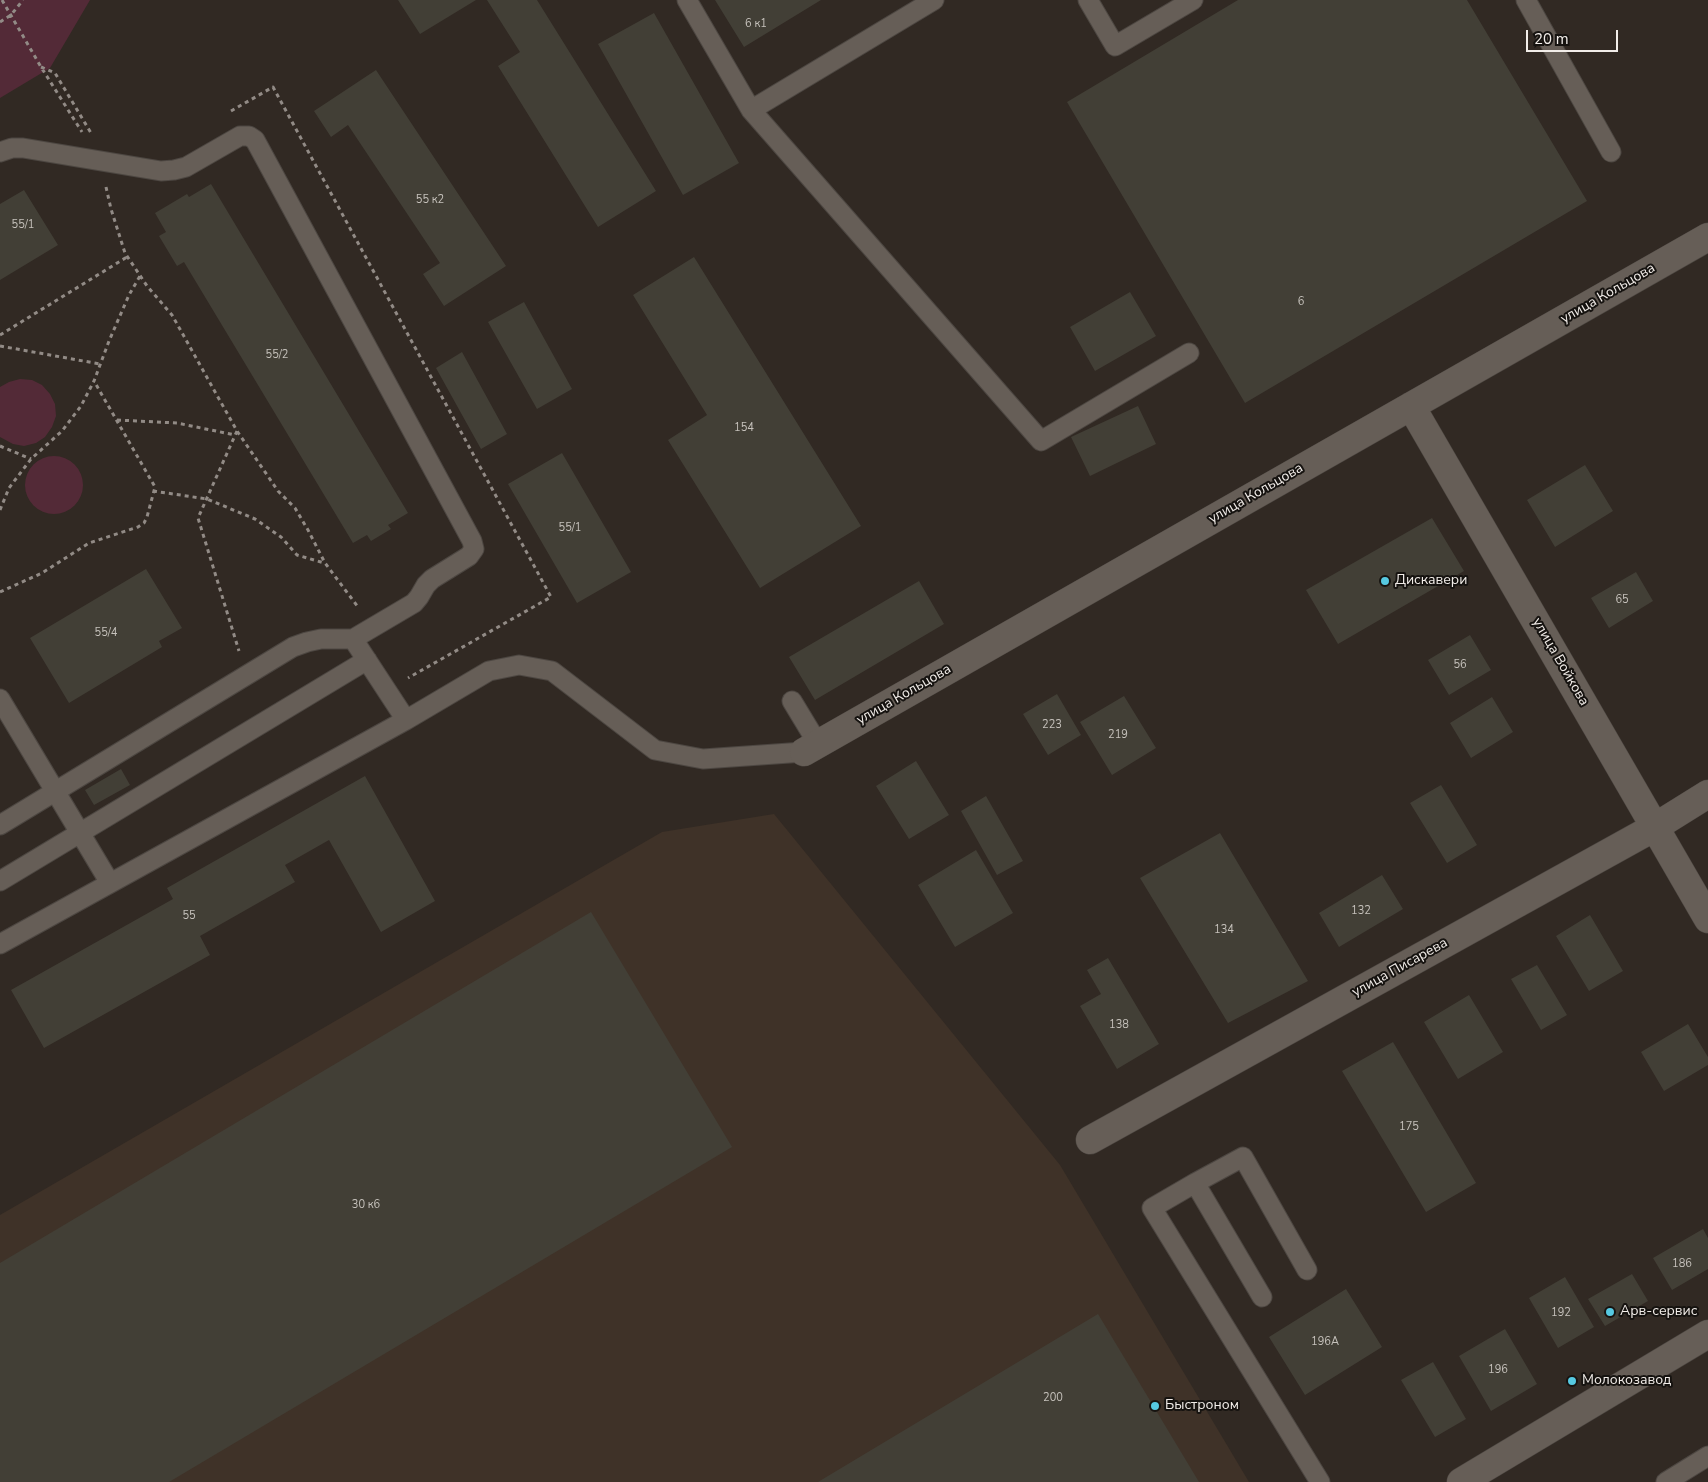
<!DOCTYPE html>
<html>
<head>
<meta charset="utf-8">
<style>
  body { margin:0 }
  #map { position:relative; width:1708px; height:1482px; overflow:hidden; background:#312923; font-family:"Nunito Sans",sans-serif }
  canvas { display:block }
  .scale { position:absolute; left:1526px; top:30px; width:92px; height:22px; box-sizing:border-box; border:2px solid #f2ede9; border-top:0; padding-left:6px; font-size:15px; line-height:18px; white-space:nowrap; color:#f2ede9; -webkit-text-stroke:4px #161310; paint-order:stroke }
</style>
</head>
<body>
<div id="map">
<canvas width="1708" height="1482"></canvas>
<div class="scale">20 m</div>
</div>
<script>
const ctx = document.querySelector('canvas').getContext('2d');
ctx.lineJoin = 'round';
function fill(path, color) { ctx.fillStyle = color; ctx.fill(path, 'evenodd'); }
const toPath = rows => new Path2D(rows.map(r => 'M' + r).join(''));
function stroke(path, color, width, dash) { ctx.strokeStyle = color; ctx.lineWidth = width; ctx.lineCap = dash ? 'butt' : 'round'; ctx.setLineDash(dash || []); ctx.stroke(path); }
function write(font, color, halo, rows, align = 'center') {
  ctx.font = font + ' "Nunito Sans",sans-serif'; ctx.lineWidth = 4; ctx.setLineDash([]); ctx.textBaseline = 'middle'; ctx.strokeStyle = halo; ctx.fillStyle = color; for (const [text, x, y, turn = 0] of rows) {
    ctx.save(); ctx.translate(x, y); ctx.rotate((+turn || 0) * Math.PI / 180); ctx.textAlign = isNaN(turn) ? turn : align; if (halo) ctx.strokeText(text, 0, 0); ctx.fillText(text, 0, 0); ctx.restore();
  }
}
const built = toPath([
  [774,814,1060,1165,1249,1482,0,1482,0,1215,662,832]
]);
const green = toPath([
  [0,0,90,0,50,68,0,98],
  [20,379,32,380,42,385,50,394,55,404,56,416,52,427,45,437,36,443,24,446,13,444,0,437,0,387,9,382],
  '25 485a29 29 0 1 1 58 0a29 29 0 1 1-58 0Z'
]);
const building = toPath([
  [398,0,476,0,420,34],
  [487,0,537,0,656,191,598,227,498,66,520,52],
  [715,0,821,0,744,47],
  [1238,0,1467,0,1587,201,1245,403,1067,102],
  [654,13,739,163,683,195,598,44],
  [376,70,506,266,444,306,423,274,440,263,348,125,331,137,314,111],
  [211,184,408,513,388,525,391,529,371,541,367,535,353,543,184,262,177,266,159,236,166,232,155,213,187,194,189,197],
  [24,190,58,245,0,280,0,204],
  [694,257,861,526,760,588,668,440,707,415,633,295],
  [1130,292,1156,336,1095,371,1070,327],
  [524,302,572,389,537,409,488,322],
  [462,352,507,434,481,449,436,368],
  [1138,406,1156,444,1090,476,1071,437],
  [562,453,631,572,577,603,508,484],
  [1585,465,1613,511,1555,547,1527,500],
  [1432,518,1464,571,1338,644,1306,590],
  [146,569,182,628,159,641,162,647,69,703,30,638],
  [1636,572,1653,601,1609,628,1591,598],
  [919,581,944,624,815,700,789,657],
  [1470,635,1491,670,1449,695,1428,660],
  [1057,694,1081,735,1048,755,1023,714],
  [1124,696,1156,748,1112,775,1080,722],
  [1492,697,1513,732,1471,758,1450,723],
  [916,761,949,815,909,839,876,786],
  [121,769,130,785,94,805,85,790],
  [365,776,435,901,381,932,329,840,285,865,295,882,200,936,210,955,44,1048,11,990,173,899,167,888],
  [1441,785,1477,845,1447,863,1410,803],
  [986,796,1023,861,997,875,961,811],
  [1220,833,1308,981,1228,1023,1140,878],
  [976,850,1013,913,955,947,918,885],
  [1382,875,1403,909,1339,947,1319,913],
  [591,912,732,1147,169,1482,0,1482,0,1263],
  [1590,915,1623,971,1589,991,1556,936],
  [1108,958,1159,1044,1117,1069,1080,1006,1101,994,1087,970],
  [1537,965,1567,1015,1541,1030,1511,979],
  [1469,995,1503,1052,1458,1079,1424,1022],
  [1688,1024,1708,1057,1708,1065,1664,1091,1641,1052],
  [1393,1042,1476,1183,1426,1212,1342,1071],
  [1703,1229,1708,1238,1708,1269,1672,1290,1653,1258],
  [1632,1274,1648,1301,1605,1326,1588,1299],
  [1565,1277,1594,1327,1558,1348,1529,1298],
  [1346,1289,1382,1347,1305,1395,1269,1337],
  [1098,1314,1199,1482,818,1482],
  [1505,1329,1537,1384,1491,1411,1459,1356],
  [1433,1362,1466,1419,1435,1437,1401,1380]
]);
const path = toPath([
  [2,0,41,67,82,132],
  [0,22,11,15,23,0],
  [41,67,55,73,91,133],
  [231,111,273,87,551,597,408,678],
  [106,187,111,209,125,253,147,286,172,315,237,431,278,491,295,508,308,530,325,563,358,607],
  [0,335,127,257],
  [0,346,100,364],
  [117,420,177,423,235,435],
  [237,431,198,518,239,651],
  [0,446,31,459],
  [153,491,207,499,255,519,281,537,297,555,324,563],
  [0,510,9,488,31,459,62,431,81,406,94,381,109,341,129,295,140,276],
  [0,592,42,573,89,543,138,527,144,523,147,517,155,487,94,381]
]);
const lane = toPath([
  [687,0,751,110],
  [934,0,751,110,1041,441,1189,353],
  [1088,0,1115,46,1193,0],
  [1526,0,1611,152],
  [0,152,12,148,23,148,161,171,174,170,186,167,240,136,249,136,255,140,472,541,474,549,469,556,432,579,426,585,419,597,414,603,353,639,406,720,489,671,519,665,552,671,655,750,703,759,804,752],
  [0,699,110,883],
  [792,701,818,744],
  [0,825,293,647,307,642,321,639,353,639],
  [0,881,367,660],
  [0,944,406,720],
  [1195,1183,1243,1157,1307,1270],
  [1262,1297,1195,1183,1152,1208,1320,1482],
  [1666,1482,1708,1456]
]);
const street = toPath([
  [1411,406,1708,919],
  [804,752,1708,237],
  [1090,1140,1655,827,1708,794]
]);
const secondary = toPath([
  [1461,1482,1708,1334]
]);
const markers = [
  [1385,581,5,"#56c9e1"],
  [1610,1312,5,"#56c9e1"],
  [1572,1381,5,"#56c9e1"],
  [1155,1406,5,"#56c9e1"]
];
const numberNames = [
  ["6 к1",756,24],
  ["55 к2",430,200],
  ["55/1",23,225],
  ["6",1301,302],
  ["55/2",277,355],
  ["154",744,428],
  ["55/1",570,528],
  ["65",1622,600],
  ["55/4",106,633],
  ["56",1460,665],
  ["223",1052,725],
  ["219",1118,735],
  ["132",1361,911],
  ["55",189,916],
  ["134",1224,930],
  ["138",1119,1025],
  ["175",1409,1127],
  ["30 к6",366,1205],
  ["186",1682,1264],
  ["192",1561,1313],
  ["196А",1325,1342],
  ["196",1498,1370],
  ["200",1053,1398]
];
const streetNames = [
  ["улица Кольцова",1608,294,-30],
  ["улица Кольцова",1256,494,-30],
  ["улица Войкова",1560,662,60],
  ["улица Кольцова",904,695,-30],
  ["улица Писарева",1400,968,-29]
];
const poiNames = [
  ["Дискавери",1395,581],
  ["Арв-сервис",1620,1312],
  ["Молокозавод",1582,1381],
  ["Быстроном",1165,1406]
];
fill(built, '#3f3228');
fill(green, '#532a37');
fill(building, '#423f36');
stroke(lane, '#4d4742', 21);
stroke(street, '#4d4742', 29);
stroke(secondary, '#4d4742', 29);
stroke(path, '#928b86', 3, [4, 4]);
stroke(lane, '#665e57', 19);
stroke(street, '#665e57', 28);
stroke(secondary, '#665e57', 28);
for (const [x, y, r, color] of markers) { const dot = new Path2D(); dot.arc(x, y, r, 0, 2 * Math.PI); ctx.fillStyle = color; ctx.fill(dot); stroke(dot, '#161310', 2); }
write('11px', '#c6c2bc', null, numberNames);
write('14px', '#f2ede9', '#161310', streetNames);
write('14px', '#f2ede9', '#161310', poiNames, 'left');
</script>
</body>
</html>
